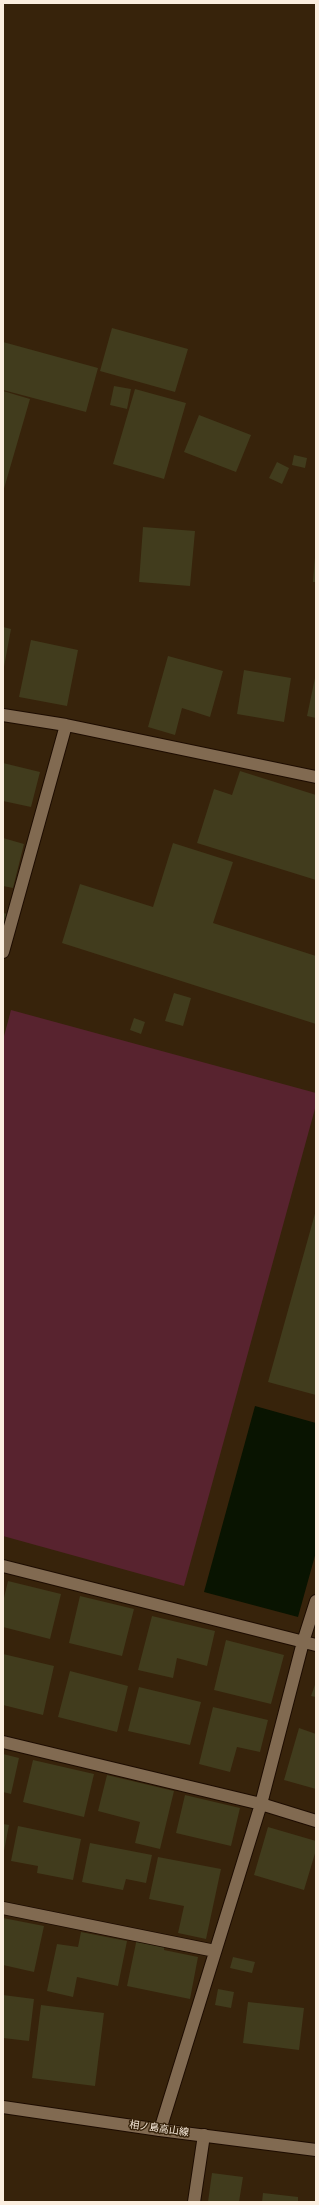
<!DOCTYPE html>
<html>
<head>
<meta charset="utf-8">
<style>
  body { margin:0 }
  #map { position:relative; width:319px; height:2205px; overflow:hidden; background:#37230b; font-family:Helvetica,sans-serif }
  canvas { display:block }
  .frame { position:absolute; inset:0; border:4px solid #fbeedf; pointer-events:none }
</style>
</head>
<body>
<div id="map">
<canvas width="319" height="2205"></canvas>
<div class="frame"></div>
</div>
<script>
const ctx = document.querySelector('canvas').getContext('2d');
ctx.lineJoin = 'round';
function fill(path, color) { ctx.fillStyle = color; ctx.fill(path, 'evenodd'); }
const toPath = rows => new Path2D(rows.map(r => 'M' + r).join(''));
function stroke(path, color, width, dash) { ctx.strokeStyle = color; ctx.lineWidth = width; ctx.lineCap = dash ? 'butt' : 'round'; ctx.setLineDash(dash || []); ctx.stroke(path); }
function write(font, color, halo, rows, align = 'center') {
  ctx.font = font + ' Helvetica,"Noto Sans JP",sans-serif'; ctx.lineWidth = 3; ctx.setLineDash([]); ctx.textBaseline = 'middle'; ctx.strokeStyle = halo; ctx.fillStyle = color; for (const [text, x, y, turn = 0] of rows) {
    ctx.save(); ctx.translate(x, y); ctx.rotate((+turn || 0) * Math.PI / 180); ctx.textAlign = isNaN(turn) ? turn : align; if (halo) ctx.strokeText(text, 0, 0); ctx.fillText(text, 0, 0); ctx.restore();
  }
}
const green = toPath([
  [11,1010,316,1093,316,1105,184,1586,3,1536,3,1040]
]);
const water = toPath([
  [255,1406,316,1423,316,1552,298,1617,204,1592]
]);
const building = toPath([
  [112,328,188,349,175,392,100,371],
  [3,342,98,368,86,412,3,390],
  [114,386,131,389,127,409,110,405],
  [135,389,186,403,164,479,113,464],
  [3,391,30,399,3,492],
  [199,415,251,435,236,472,184,452],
  [294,455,307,458,305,468,292,465],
  [277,462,289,468,282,484,269,478],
  [143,527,195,531,190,586,139,582],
  [315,557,316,557,316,582,313,582],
  [3,627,11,629,4,667,3,667],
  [31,640,78,650,67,706,19,697],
  [168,656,223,671,210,717,182,708,175,735,148,727],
  [244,670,291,678,284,722,237,714],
  [315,678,316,678,316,718,307,716],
  [3,763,40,772,31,807,3,801],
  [240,771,316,795,316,880,197,843,214,789,232,795],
  [3,838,24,844,13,888,3,886],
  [173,843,233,862,213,923,316,956,316,1024,62,943,80,884,153,907],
  [3,913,8,914,3,929],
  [174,993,191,998,183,1026,165,1021],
  [134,1018,145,1022,141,1034,130,1030],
  [316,1210,316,1395,268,1382],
  [8,1581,61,1594,50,1639,3,1627,3,1602],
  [80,1596,134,1609,122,1656,69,1643],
  [152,1616,215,1631,207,1666,177,1658,173,1678,138,1670],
  [226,1640,284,1655,271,1704,214,1690],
  [3,1654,54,1666,43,1715,3,1705],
  [70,1671,128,1686,117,1732,58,1717],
  [316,1682,316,1697,311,1696],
  [139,1687,201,1702,190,1745,128,1731],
  [213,1707,268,1720,260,1752,237,1747,230,1772,199,1764],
  [299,1728,316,1734,316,1789,284,1780],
  [3,1754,19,1758,11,1794,3,1792],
  [33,1760,94,1774,84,1817,23,1802],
  [107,1775,174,1791,160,1849,135,1843,140,1822,98,1811],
  [185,1795,240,1808,231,1846,176,1833],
  [3,1824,9,1825,4,1851,3,1851],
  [18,1826,81,1839,73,1880,37,1873,38,1866,11,1861],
  [268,1827,316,1841,316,1850,304,1890,254,1875],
  [90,1843,152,1855,146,1883,126,1879,123,1890,82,1882],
  [158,1857,221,1869,206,1939,178,1933,184,1906,149,1899],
  [3,1918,44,1926,34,1972,3,1965],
  [81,1932,127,1941,118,1986,77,1977,73,1997,47,1991,57,1944,78,1947],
  [137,1938,165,1943,164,1950,198,1957,190,1999,127,1986],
  [233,1957,255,1962,252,1973,230,1968],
  [218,1989,234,1992,231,2008,215,2005],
  [3,1995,34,1999,29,2041,3,2038],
  [248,2002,304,2008,299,2050,243,2043],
  [41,2005,104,2013,95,2086,32,2078],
  [212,2173,243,2177,239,2202,208,2202],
  [263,2193,298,2197,298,2202,262,2202]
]);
const street = toPath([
  [3,715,66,725,316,777],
  [3,952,66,725],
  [3,1566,316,1645],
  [3,1742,261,1804,316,1821],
  [3,1908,215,1951],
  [160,2130,261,1804,303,1642,316,1601],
  [194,2202,204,2135]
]);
const secondary = toPath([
  [3,2107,160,2130,316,2150]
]);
const streetNames = [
  ["相ノ島高山線",159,2129,8]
];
fill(green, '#58232f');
fill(water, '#091401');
fill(building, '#413c1d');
stroke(street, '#1d0c00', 14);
stroke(secondary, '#1d0c00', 14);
stroke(street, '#816a51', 12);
stroke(secondary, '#816a51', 12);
write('10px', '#fbeedf', '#37230b', streetNames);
</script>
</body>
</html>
